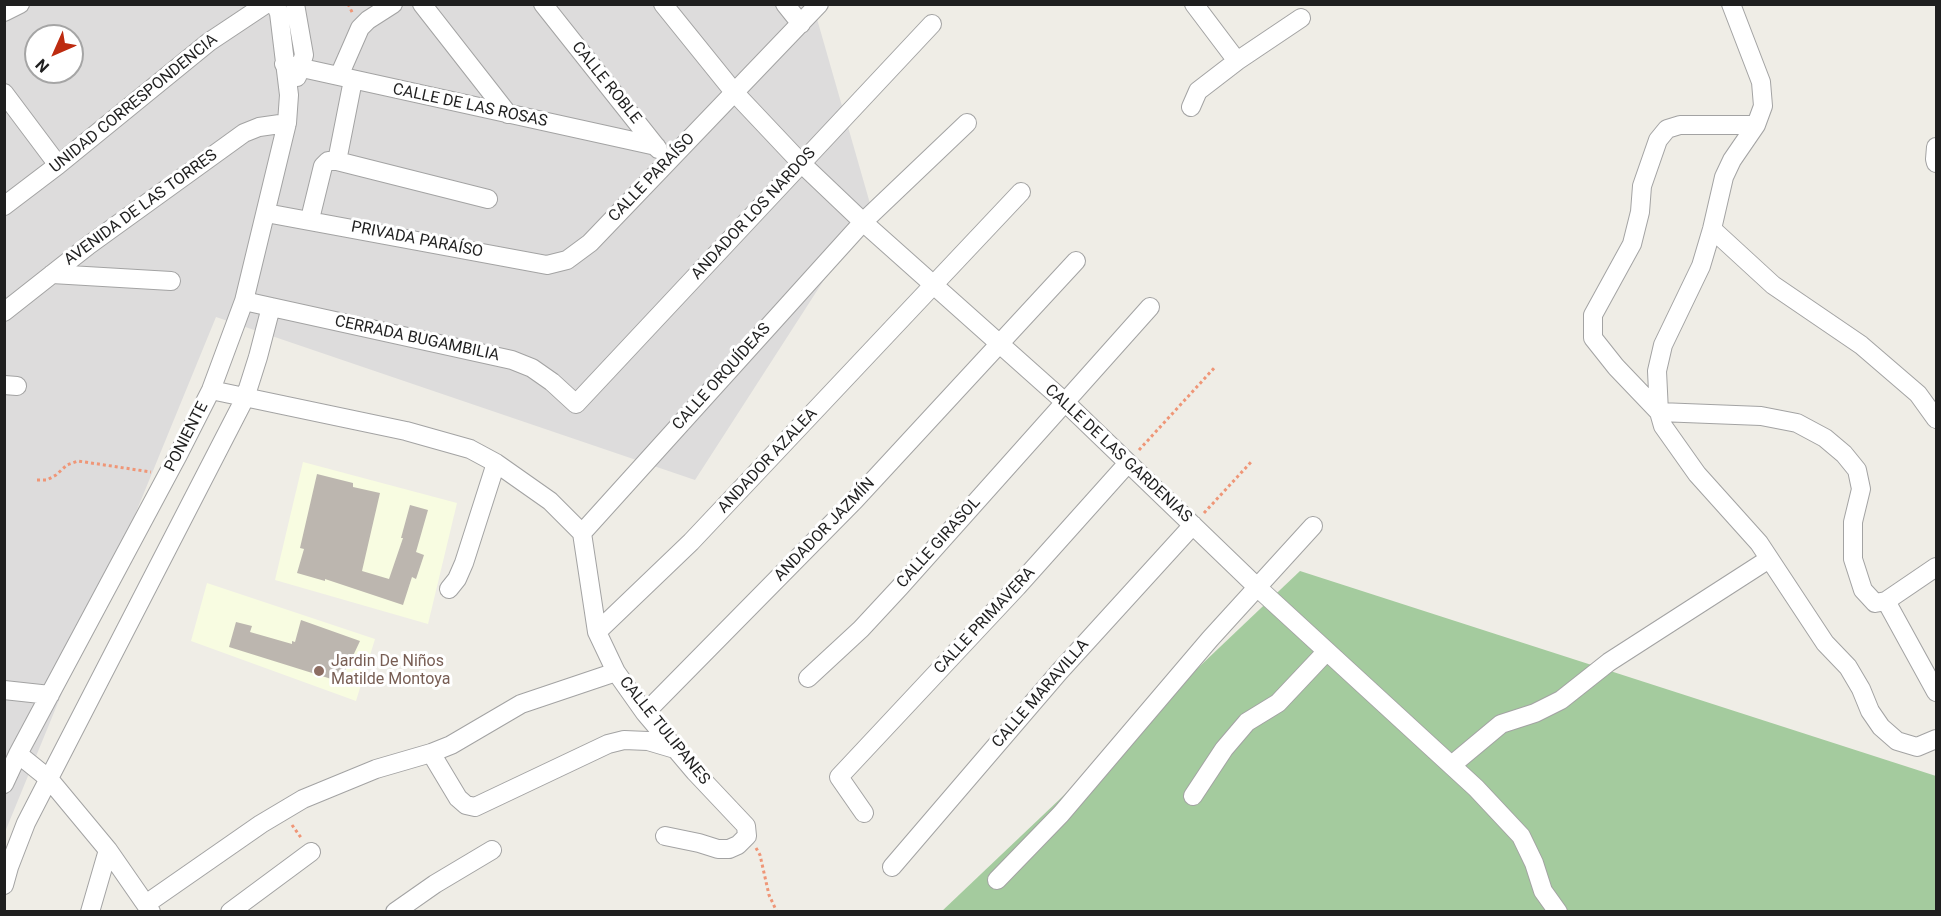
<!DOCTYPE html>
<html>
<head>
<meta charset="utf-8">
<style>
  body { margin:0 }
  #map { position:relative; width:1941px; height:916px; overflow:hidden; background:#efede6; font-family:Roboto,sans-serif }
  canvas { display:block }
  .frame { position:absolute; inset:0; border:6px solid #1f1f1f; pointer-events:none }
  .north { position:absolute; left:24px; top:24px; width:60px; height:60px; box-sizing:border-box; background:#fff; border:2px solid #a5a5a5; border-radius:50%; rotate:225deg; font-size:16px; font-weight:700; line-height:24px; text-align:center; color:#1f1f1f }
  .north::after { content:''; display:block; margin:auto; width:21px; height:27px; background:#bd2b10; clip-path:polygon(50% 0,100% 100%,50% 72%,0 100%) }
</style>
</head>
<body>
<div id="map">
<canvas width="1941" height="916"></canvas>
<div class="frame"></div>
<div class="north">N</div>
</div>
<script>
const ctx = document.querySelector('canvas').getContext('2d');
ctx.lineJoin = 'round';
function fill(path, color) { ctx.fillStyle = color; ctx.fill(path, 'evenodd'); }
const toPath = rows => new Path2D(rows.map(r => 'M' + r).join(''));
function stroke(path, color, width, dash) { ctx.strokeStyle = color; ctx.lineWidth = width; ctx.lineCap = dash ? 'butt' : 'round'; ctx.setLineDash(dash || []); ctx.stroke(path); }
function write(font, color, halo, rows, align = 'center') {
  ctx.font = font + ' Roboto,sans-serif'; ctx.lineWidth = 6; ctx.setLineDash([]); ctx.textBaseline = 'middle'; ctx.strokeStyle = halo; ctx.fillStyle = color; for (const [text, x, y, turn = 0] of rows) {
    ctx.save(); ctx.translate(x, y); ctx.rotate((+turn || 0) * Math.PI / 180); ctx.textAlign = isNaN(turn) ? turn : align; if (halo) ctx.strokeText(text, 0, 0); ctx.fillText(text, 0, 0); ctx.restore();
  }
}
const residential = toPath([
  [5,5,813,5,871,207,695,480,216,317,5,832],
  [36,36,72,36,72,72,36,72]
]);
const education = toPath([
  [303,462,457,503,428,624,275,580],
  [207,583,375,639,356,701,191,641]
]);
const forest = toPath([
  [1300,571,1936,776,1936,911,941,912]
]);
const building = toPath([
  [317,474,353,483,353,487,380,493,362,571,389,579,403,538,401,538,410,505,428,510,416,552,424,555,416,579,412,577,403,605,325,579,325,581,297,573,304,549,300,548],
  [301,620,360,641,352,658,350,658,341,682,229,647,236,622,252,626,250,632,292,644,292,641,295,642]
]);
const path = toPath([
  [348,4,353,14],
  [1139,450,1216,366],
  [37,480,47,480,56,475,67,465,78,461,151,472],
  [1204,513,1252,461],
  [292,825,302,839],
  [756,848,760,855,769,895,777,912]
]);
const minor = toPath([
  [295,4,304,55,297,77],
  [422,4,508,114],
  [543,4,658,149],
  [663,4,734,92,801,163,863,222,1066,403,1257,587,1476,788,1521,836,1534,863,1543,891,1558,912],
  [785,4,801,24],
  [1194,4,1237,61],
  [1731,4,1761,82,1763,106,1756,125,1732,160,1724,177,1712,229,1701,266,1663,345,1657,371,1659,412,1663,426,1697,474,1759,543,1825,643,1848,667,1861,689,1870,711,1881,727,1897,741,1917,747,1936,739],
  [4,12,20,4],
  [284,64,656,146],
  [339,76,360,28,368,20,393,4],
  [4,93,58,165],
  [1191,107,1198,91,1237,61,1301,18],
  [1756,125,1680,125,1667,129,1658,140,1642,186,1640,212,1632,244,1593,315,1593,338,1616,367,1659,412,1761,416,1797,423,1825,438,1844,454,1857,470,1861,489,1853,522,1853,559,1863,590,1875,603,1886,601,1936,567],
  [1936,147,1935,159,1936,163],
  [337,161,353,80],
  [4,206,58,165,209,42,266,4],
  [266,213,547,265,567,260,590,243,819,4],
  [310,219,323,166,328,161,337,161,488,199],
  [1712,229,1773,285,1861,345,1918,394,1936,419],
  [52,274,171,281],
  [244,301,512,360,532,368,552,382,576,404,932,24],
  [4,312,89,245,244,133,259,127,287,123],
  [4,385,17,386],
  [211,390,406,431,470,449,496,463,550,501,582,533,597,632,616,672,645,713,695,772,746,826,747,836,738,845,729,849,718,849,699,843,665,836],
  [582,533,863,222,967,123],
  [449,589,457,579,464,563,496,463],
  [1886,601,1936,692],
  [597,632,691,542,1021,192],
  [808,678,861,629,900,587,1150,307],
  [4,690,50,695],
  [645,713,855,500,1076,261],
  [431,753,458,798,466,805,475,807,608,744,624,740,648,741,675,749],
  [18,754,49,779,108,850,151,912],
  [1453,764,1501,724,1535,713,1561,700,1609,662,1769,559],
  [4,784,18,754,178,455,211,390,244,301,287,123,289,95,279,13,275,4],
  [1193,796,1224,749,1247,722,1278,703,1327,651],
  [864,813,839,777,1017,587,1128,463],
  [892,867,1060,671,1193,525],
  [997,880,1061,814,1210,639,1313,526],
  [4,885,9,867,26,823,245,398,258,357,271,307],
  [146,904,261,824,303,799,376,769,431,753,451,745,521,704,616,672],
  [90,912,108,850],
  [230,912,311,852],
  [395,912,435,884,492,850]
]);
const markers = [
  [319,671,6,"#8d6e63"]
];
const streetNames = [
  ["CALLE ROBLE",606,83,51],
  ["UNIDAD CORRESPONDENCIA",134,104,-39],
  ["CALLE DE LAS ROSAS",470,106,12],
  ["CALLE PARAÍSO",652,178,-46],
  ["AVENIDA DE LAS TORRES",141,208,-36],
  ["ANDADOR LOS NARDOS",754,214,-47],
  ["PRIVADA PARAÍSO",417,240,11],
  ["CERRADA BUGAMBILIA",417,339,12],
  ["CALLE ORQUÍDEAS",722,377,-48],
  ["PONIENTE",187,437,-63],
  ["CALLE DE LAS GARDENIAS",1118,454,43],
  ["ANDADOR AZALEA",768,461,-47],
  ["ANDADOR JAZMÍN",825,530,-46],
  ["CALLE GIRASOL",939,543,-48],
  ["CALLE PRIMAVERA",985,621,-47],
  ["CALLE MARAVILLA",1041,694,-49],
  ["CALLE TULIPANES",664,731,51]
];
const educationNames = [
  ["Jardin De Niños",331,662],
  ["Matilde Montoya",331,680]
];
fill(residential, '#dddcdc');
fill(education, '#f8fce1');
fill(forest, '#a4cb9e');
fill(building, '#bcb6af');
stroke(minor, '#a3a3a3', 20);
stroke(path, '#ef9677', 3, [3, 3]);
stroke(minor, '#fff', 18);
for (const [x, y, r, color] of markers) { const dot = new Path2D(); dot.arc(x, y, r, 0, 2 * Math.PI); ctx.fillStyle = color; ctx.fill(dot); stroke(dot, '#fff', 2); }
write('16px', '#1f1f1f', '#fff', streetNames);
write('16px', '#785e54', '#fff', educationNames, 'left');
</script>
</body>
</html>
